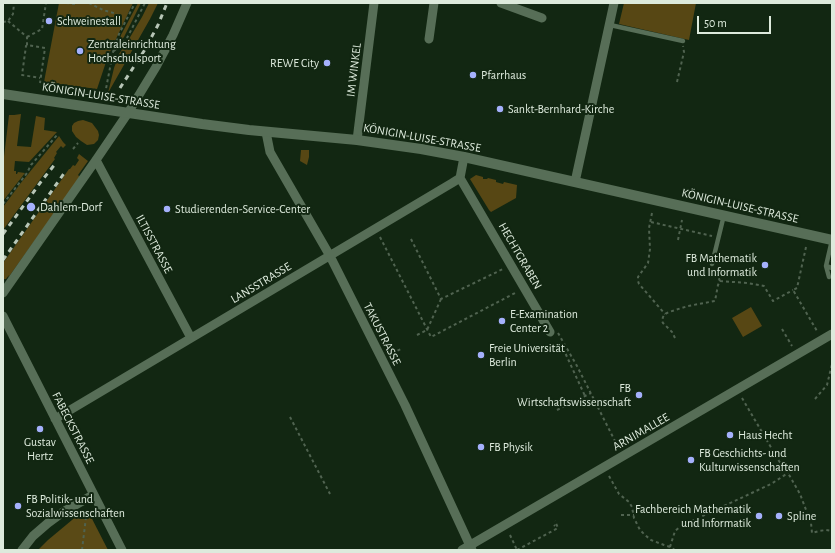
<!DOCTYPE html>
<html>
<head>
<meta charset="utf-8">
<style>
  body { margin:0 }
  #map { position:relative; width:835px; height:553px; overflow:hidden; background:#122712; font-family:"Alegreya Sans",sans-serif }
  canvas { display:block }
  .frame { position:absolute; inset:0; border:4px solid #ddeadc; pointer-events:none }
  .scale { position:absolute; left:697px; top:16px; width:74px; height:18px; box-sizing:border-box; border:2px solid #ddeadc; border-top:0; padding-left:5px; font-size:12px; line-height:14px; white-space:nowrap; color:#ddeadc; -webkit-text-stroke:3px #122712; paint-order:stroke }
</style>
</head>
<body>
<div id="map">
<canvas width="835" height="553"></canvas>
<div class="frame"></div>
<div class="scale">50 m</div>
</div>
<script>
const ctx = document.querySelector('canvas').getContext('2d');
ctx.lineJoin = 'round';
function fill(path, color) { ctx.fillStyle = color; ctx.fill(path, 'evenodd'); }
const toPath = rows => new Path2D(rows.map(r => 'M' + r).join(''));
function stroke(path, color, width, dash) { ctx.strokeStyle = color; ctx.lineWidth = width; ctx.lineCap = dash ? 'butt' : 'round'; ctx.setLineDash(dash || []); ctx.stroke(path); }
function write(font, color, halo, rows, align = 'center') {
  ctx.font = font + ' "Alegreya Sans",sans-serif'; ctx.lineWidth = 4; ctx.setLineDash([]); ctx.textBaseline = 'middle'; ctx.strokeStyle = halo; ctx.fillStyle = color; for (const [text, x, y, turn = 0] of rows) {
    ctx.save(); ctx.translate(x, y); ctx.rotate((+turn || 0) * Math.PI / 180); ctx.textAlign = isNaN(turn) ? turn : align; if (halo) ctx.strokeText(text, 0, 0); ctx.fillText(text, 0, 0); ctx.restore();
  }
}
const green = toPath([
  [59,3,133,3,108,56,97,89,44,82],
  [138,3,141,3,124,37,119,43,121,35],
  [149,3,158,3,150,19,108,93,114,68,119,54,129,39,142,17],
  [624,3,696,3,689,40,619,24],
  [21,114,17,146,31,147,36,116,45,118,44,130,57,132,29,162,15,161,14,171,16,171,16,174,17,174,18,172,25,173,3,201,3,165,9,115,14,115],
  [83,120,92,123,98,131,99,135,98,140,94,144,87,145,81,141,76,137,72,131,72,126,74,123,78,121],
  [59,136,63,142,66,145,63,148,61,146,56,152,57,153,54,158,55,159,3,230,3,207,20,184],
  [301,150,309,150,309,157,307,165,300,161],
  [79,154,88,161,78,175,80,177,8,278,9,275,6,279,3,279,3,263,69,169,70,169,73,165,75,166,79,160,77,158],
  [476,175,483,177,483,179,487,179,488,178,496,180,496,182,503,184,504,182,517,185,516,198,491,212,489,210,470,179],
  [751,307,762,326,743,337,732,318]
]);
const forest = toPath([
  [84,510,88,511,108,550,38,550,48,540]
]);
const path = toPath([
  [66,3,75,4,77,3],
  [89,3,103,10,117,14],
  [8,21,27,37,27,45,45,48,40,83],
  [3,22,8,21,13,14,14,3],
  [27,37,42,29,46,3],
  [27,45,26,46,22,75,40,78],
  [114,51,127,38,145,3],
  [677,82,684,52,683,46],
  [105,94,113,52,119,34,135,3],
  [73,149,78,143],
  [3,204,27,173,31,165,58,134],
  [652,213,649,228,650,249,648,263,638,277,638,281,639,284,665,314],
  [651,222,712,236],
  [380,237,431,337,517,292],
  [411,239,441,299,503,269],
  [678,240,682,220],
  [806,247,797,288,793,290,817,331],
  [720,281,747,283,764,286,773,301,793,290],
  [782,329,792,346],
  [558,333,577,366,618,447],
  [417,335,427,330,441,299],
  [675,338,672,332,663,323,662,321,663,317,665,314,669,312,688,306,715,301,718,285,720,281,715,270],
  [565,345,562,346,585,396],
  [392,353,401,349],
  [742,398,779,461,788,473,800,494,811,523,812,533,819,531,826,530,832,531],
  [815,399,827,385,832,364],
  [557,410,591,393],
  [290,417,330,494],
  [609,476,619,494,629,502,632,507,634,518,640,530,645,535,651,540,664,545,670,547,675,550],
  [621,515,634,515],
  [554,525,555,526],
  [510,535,517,550],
  [670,547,675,531,681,526,771,484,788,473],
  [82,550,87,509],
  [517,550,558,528,555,521]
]);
const service = toPath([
  [610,25,683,41],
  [832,240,826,266,832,268],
  [712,264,724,215],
  [826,266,829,277]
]);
const minor = toPath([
  [501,3,542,18],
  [429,39,434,3],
  [266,132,270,152,330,256,405,405,472,550],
  [357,140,374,3],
  [96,160,191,338],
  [460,178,550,332],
  [575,182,614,3],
  [3,293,96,160,128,113,156,67,173,35,187,3],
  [3,316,122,550],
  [55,419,452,183,460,178,464,157],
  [22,550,33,536,48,523,63,512,93,495],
  [462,550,832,334]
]);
const secondary = toPath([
  [3,94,202,124,249,130,357,140,421,149,464,157,832,240]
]);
const rail = toPath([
  [120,88,144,51,158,25,167,3],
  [3,234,43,179,56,163],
  [3,260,65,172]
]);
const markers = [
  [49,21,4,"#a5b1fc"],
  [80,51,4,"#a5b1fc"],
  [327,63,4,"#a5b1fc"],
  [473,75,4,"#a5b1fc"],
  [500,109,4,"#a5b1fc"],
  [31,207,5,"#a5b1fc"],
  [167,209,4,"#a5b1fc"],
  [765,265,4,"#a5b1fc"],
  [502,321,4,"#a5b1fc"],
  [481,355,4,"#a5b1fc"],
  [639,395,4,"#a5b1fc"],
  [40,429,4,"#a5b1fc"],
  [730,435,4,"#a5b1fc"],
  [481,447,4,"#a5b1fc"],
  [691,460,4,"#a5b1fc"],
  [18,506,4,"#a5b1fc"],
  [759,516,4,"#a5b1fc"],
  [779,516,4,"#a5b1fc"]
];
const poiNames = [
  ["Schweinestall",57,21],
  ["Zentraleinrichtung",88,44],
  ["Hochschulsport",88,58],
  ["REWE City",319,63,"right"],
  ["Pfarrhaus",481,75],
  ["Sankt-Bernhard-Kirche",508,109],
  ["Dahlem-Dorf",40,207],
  ["Studierenden-Service-Center",175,209],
  ["FB Mathematik",757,258,"right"],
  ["und Informatik",757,272,"right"],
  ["E-Examination",510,314],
  ["Center 2",510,328],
  ["Freie Universität",489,348],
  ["Berlin",489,362],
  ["FB",631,388,"right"],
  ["Wirtschaftswissenschaft",631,402,"right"],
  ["Haus Hecht",738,435],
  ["Gustav",40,442,"center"],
  ["Hertz",40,456,"center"],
  ["FB Physik",489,447],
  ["FB Geschichts- und",699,453],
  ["Kulturwissenschaften",699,467],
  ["FB Politik- und",26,499],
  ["Sozialwissenschaften",26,513],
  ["Fachbereich Mathematik",751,509,"right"],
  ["und Informatik",751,523,"right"],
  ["Spline",787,516]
];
const streetNames = [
  ["IM WINKEL",354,70,-83],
  ["KÖNIGIN-LUISE-STRASSE",101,96,9],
  ["KÖNIGIN-LUISE-STRASSE",422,138,10],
  ["KÖNIGIN-LUISE-STRASSE",740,206,13],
  ["ILTISSTRASSE",154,244,62],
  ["HECHTGRABEN",520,256,60],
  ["LANSSTRASSE",261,283,-31],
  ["TAKUSTRASSE",382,334,63],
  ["FABECKSTRASSE",73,428,63],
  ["ARNIMALLEE",641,432,-30]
];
fill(green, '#574714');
fill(forest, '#5a4a16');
stroke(path, '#506350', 2, [3, 3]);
stroke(service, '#576e57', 4.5);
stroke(minor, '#576e57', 9);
stroke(secondary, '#576e57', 10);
stroke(rail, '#b8c6b7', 3, [5, 5]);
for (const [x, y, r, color] of markers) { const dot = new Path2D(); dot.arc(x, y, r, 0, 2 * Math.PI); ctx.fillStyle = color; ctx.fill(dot); stroke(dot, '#122712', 1.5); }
write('12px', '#ddeadc', '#122712', poiNames, 'left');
write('12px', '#ddeadc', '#122712', streetNames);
</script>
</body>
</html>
